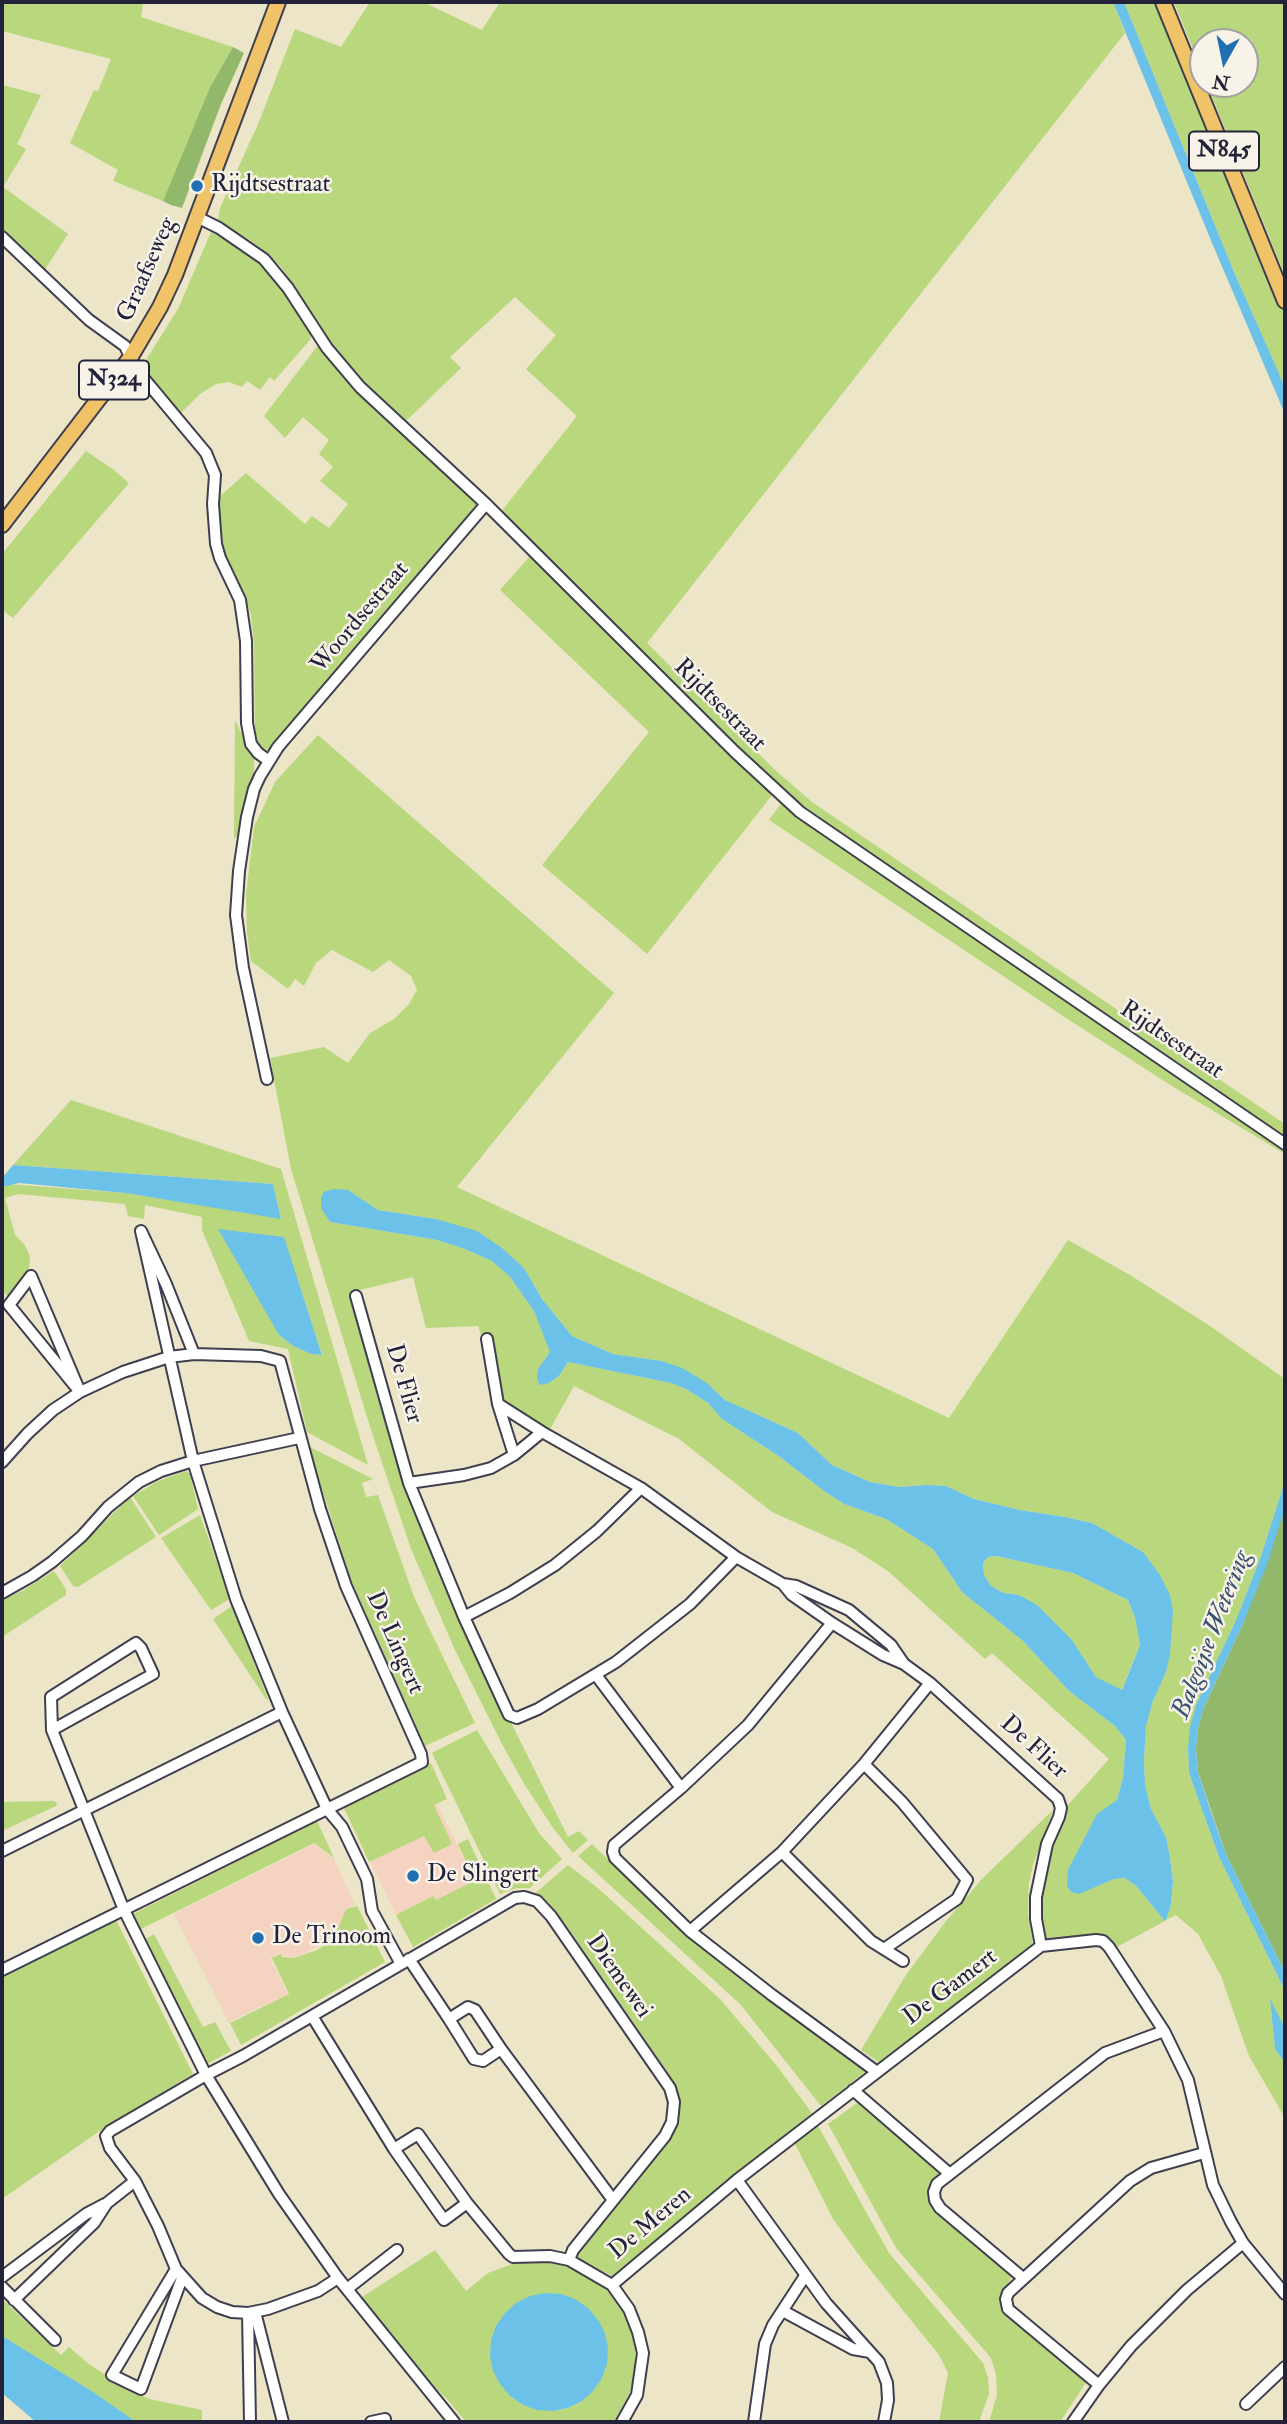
<!DOCTYPE html>
<html>
<head>
<meta charset="utf-8">
<style>
  body { margin:0 }
  #map { position:relative; width:1287px; height:2424px; overflow:hidden; background:#ece5c8; font-family:"IM FELL Double Pica",serif }
  canvas { display:block }
  .frame { position:absolute; inset:0; border:4px solid #22223b; pointer-events:none }
  .north { position:absolute; left:1189px; top:28px; width:70px; height:70px; box-sizing:border-box; background:#f7f3e8; border:2px solid #a29fa3; border-radius:50%; rotate:189deg; font-size:19px; font-weight:700; line-height:28px; text-align:center; color:#22223b }
  .north::after { content:''; display:block; margin:auto; width:24px; height:32px; background:#1f6fb2; clip-path:polygon(50% 0,100% 100%,50% 72%,0 100%) }
</style>
</head>
<body>
<div id="map">
<canvas width="1287" height="2424"></canvas>
<div class="frame"></div>
<div class="north">N</div>
</div>
<script>
const ctx = document.querySelector('canvas').getContext('2d');
ctx.lineJoin = 'round';
function fill(path, color) { ctx.fillStyle = color; ctx.fill(path, 'evenodd'); }
const toPath = rows => new Path2D(rows.map(r => 'M' + r).join(''));
function stroke(path, color, width, dash) { ctx.strokeStyle = color; ctx.lineWidth = width; ctx.lineCap = dash ? 'butt' : 'round'; ctx.setLineDash(dash || []); ctx.stroke(path); }
function write(font, color, halo, rows, align = 'center') {
  ctx.font = font + ' "IM FELL Double Pica",serif'; ctx.lineWidth = 5; ctx.setLineDash([]); ctx.textBaseline = 'middle'; ctx.strokeStyle = halo; ctx.fillStyle = color; for (const [text, x, y, turn = 0] of rows) {
    ctx.save(); ctx.translate(x, y); ctx.rotate((+turn || 0) * Math.PI / 180); ctx.textAlign = isNaN(turn) ? turn : align; if (halo) ctx.strokeText(text, 0, 0); ctx.fillText(text, 0, 0); ctx.restore();
  }
}
const built = toPath([
  [427,1785,468,1866,466,1868,473,1882,436,1900,433,1896,396,1915,370,1862,377,1858],
  [314,1844,334,1859,355,1905,346,1908,342,1920,327,1942,300,1955,293,1957,283,1956,281,1953,270,1958,288,1994,229,2022,174,1914]
]);
const green = toPath([
  [2,2,143,2,141,17,233,47,210,87,163,201,113,181,118,170,70,143,94,90,98,91,111,59,2,31],
  [370,2,423,2,482,30,500,2,1113,2,1125,33,647,643,774,769,812,802,1285,1124,1285,1137,847,837,783,791,727,739,500,513,577,416,526,369,556,335,515,297,450,357,461,368,405,422,361,380,331,344,281,267,254,243,218,220,220,208,259,122,295,29,341,47],
  [1124,2,1157,2,1285,314,1285,388,1234,272],
  [1174,2,1285,2,1285,276,1207,84,1245,84,1245,42,1203,42,1203,74],
  [2,85,41,95,17,144,26,149,3,187,68,234,44,271,2,231],
  [211,232,246,252,265,266,287,293,312,332,310,340,274,381,270,377,260,390,247,381,242,387,229,382,216,384,200,394,181,413,141,368,178,309],
  [319,344,360,393,479,505,274,749,270,750,259,747,255,738,254,644,251,614,222,548,218,498,246,473,305,524,312,516,329,528,348,504,320,481,333,467,319,454,329,440,303,417,285,438,264,416],
  [86,451,114,470,129,483,13,618,2,610,2,554],
  [530,556,773,794,647,954,542,865,649,732,500,590],
  [235,720,254,759,254,770,239,834,234,839],
  [318,735,614,993,457,1187,949,1418,1068,1240,1130,1275,1210,1326,1285,1379,1285,1481,1260,1559,1236,1620,1196,1705,1188,1749,1189,1773,1219,1857,1285,1991,1285,2028,1270,2001,1275,2049,1285,2063,1285,2118,1249,2056,1221,1976,1198,1934,1176,1915,1166,1920,1171,1904,1173,1881,1170,1858,1166,1837,1151,1809,1145,1785,1144,1761,1146,1726,1153,1701,1166,1672,1143,1552,1092,1523,1065,1517,1020,1510,974,1499,946,1486,927,1485,899,1487,870,1482,832,1465,798,1433,725,1400,707,1383,662,1361,613,1354,572,1336,542,1299,524,1268,436,1219,378,1210,348,1190,330,1222,437,1240,465,1249,492,1261,510,1277,534,1311,551,1352,544,1360,549,1383,559,1376,568,1362,671,1383,686,1389,708,1403,722,1419,780,1457,824,1491,844,1504,886,1519,933,1549,962,1592,1023,1641,1069,1691,1115,1726,1126,1740,1123,1778,1117,1800,1097,1815,1067,1886,1071,1892,1079,1893,1114,1879,1125,1878,1136,1886,1165,1921,1115,1948,1110,1939,1103,1937,1047,1942,1040,1901,1046,1870,1059,1828,1068,1805,1109,1759,992,1653,985,1659,888,1571,852,1548,772,1512,679,1439,574,1386,549,1431,502,1399,492,1335,481,1335,478,1326,426,1328,413,1277,352,1292,377,1396,404,1481,456,1612,568,1837,579,1831,588,1840,573,1853,553,1828,523,1782,502,1744,455,1650,411,1549,371,1430,291,1169,270,1058,324,1047,348,1063,370,1033,394,1019,409,1004,417,990,411,976,389,960,373,972,332,950,316,963,304,986,295,979,288,989,251,961,247,933,246,894,254,827,275,782],
  [782,802,1285,1151,1285,1154,1172,1086,1066,1018,769,820],
  [71,1100,281,1169,368,1465,307,1432,288,1349,249,1341,202,1230,202,1217,145,1205,144,1219,128,1216,125,1204,18,1194,5,1198,15,1235,24,1244,30,1256,29,1268,9,1298,2,1290,2,1187,8,1184,126,1193,281,1218,273,1184,13,1165],
  [283,1237,322,1354,321,1355,311,1354,293,1346,279,1335],
  [308,1446,373,1479,362,1483,366,1497,378,1495,414,1597,475,1723,425,1746,352,1582],
  [186,1471,190,1474,198,1509,159,1535,133,1496,158,1481],
  [130,1497,156,1537,78,1587,73,1586,60,1566],
  [200,1515,230,1599,211,1610,161,1538],
  [996,1556,1073,1573,1128,1600,1135,1618,1140,1645,1121,1691,1096,1677,1072,1640,1019,1595,1004,1593,991,1586,984,1575,983,1563,988,1557],
  [54,1571,66,1589,66,1595,2,1637,2,1600,22,1591],
  [232,1606,268,1699,266,1699,213,1619],
  [477,1730,539,1833,562,1859,530,1888,517,1888,500,1894,432,1753],
  [431,1763,447,1799,434,1805,452,1844,434,1853,424,1836,369,1862,344,1808],
  [54,1801,57,1803,56,1806,2,1831,2,1802],
  [1053,1810,1033,1865,1029,1883,1028,1913,1033,1946,880,2063,861,2050,906,1975,946,1921,982,1879],
  [317,1821,334,1858,314,1843,139,1930,133,1914],
  [468,1839,496,1899,413,1947,396,1915,433,1896,436,1900,472,1882,466,1868,468,1866,458,1844],
  [592,1844,692,1940,735,1975,865,2072,821,2106,740,2004,578,1856],
  [568,1865,599,1889,720,1999,777,2066,812,2113,612,2276,572,2255,670,2127,678,2112,678,2093,671,2077,564,1922,548,1902,532,1896],
  [357,1906,385,1962,241,2045,230,2023,289,1994,272,1958,281,1954,282,1957,294,1958,317,1950,328,1943,336,1933,346,1909],
  [116,1920,193,2074,111,2123,2,2199,2,1977],
  [154,1934,203,2027,215,2022,231,2051,207,2064,144,1940],
  [857,2103,862,2104,941,2173,934,2183,930,2195,1005,2267,1012,2276,999,2300,1002,2309,1087,2381,1060,2422,989,2422,997,2395,996,2375,991,2358,896,2248,828,2124],
  [817,2124,889,2253,983,2363,988,2377,989,2394,979,2422,939,2422,948,2373,939,2355,864,2262,833,2219,794,2142],
  [435,2250,466,2291,488,2273,515,2263,541,2261,570,2266,594,2279,614,2297,626,2316,632,2334,635,2351,635,2375,630,2392,615,2421,466,2422,446,2398,410,2363,359,2299],
  [510,2396,582,2401,568,2408,553,2411,537,2409,523,2405],
  [2,2299,61,2355,69,2347,89,2364,121,2385,149,2399,202,2410,202,2422,136,2422,2,2336]
]);
const forest = toPath([
  [233,47,244,53,221,104,182,208,171,205,163,201,210,87],
  [1285,1508,1285,1972,1226,1854,1198,1772,1196,1749,1198,1728,1204,1707,1243,1624]
]);
const water = toPath([
  [1113,2,1124,2,1234,272,1277,369,1285,388,1285,414,1212,243],
  [13,1165,273,1184,281,1219,126,1193,19,1183,2,1187,2,1178],
  [335,1189,348,1190,378,1210,436,1219,477,1231,502,1248,524,1268,542,1299,572,1336,613,1354,662,1361,682,1368,707,1383,725,1400,798,1433,832,1465,870,1482,899,1487,927,1485,946,1486,974,1499,1020,1510,1065,1517,1092,1523,1143,1552,1160,1575,1170,1595,1173,1611,1170,1655,1166,1672,1153,1701,1146,1726,1144,1761,1145,1785,1151,1809,1166,1837,1170,1858,1173,1881,1171,1904,1166,1920,1165,1921,1136,1886,1125,1878,1114,1879,1079,1894,1071,1892,1067,1886,1068,1870,1097,1814,1117,1800,1123,1778,1126,1740,1115,1726,1069,1691,1023,1641,962,1592,933,1549,886,1519,844,1504,824,1491,780,1457,722,1419,708,1403,686,1389,671,1383,568,1362,559,1376,549,1383,540,1385,537,1379,538,1369,550,1352,534,1311,510,1277,492,1261,465,1249,437,1240,330,1222,321,1208,321,1197,325,1191],
  [996,1556,1073,1573,1128,1600,1135,1618,1140,1645,1122,1690,1096,1677,1072,1640,1037,1605,1019,1595,1004,1593,991,1586,984,1575,983,1563,988,1557],
  [218,1229,284,1237,322,1355,311,1354,293,1346,279,1335],
  [1285,1481,1285,1508,1268,1562,1243,1624,1204,1707,1198,1728,1196,1749,1198,1772,1210,1809,1226,1854,1285,1972,1285,1991,1219,1857,1189,1773,1188,1749,1190,1727,1196,1705,1236,1620,1260,1559],
  [1270,1999,1285,2028,1285,2063,1275,2049],
  [545,2293,561,2294,575,2299,588,2308,598,2320,605,2333,608,2348,607,2364,602,2378,593,2391,582,2401,568,2408,553,2411,537,2410,523,2405,510,2396,500,2384,493,2371,490,2356,491,2340,496,2326,505,2313,516,2303,530,2296],
  [2,2336,93,2392,136,2422,36,2422,2,2393]
]);
const minor = toPath([
  [197,217,219,228,264,259,288,288,327,348,360,387,486,504,735,752,800,812,1285,1144],
  [2,237,89,320,125,346,136,369,206,453,215,475,213,504,216,544,220,558,240,600,246,641,247,723,251,744,258,753,269,761],
  [267,1079,243,968,236,915,239,871,247,817,254,789,260,776,278,747,486,504],
  [31,1276,80,1392,9,1305,31,1276],
  [356,1296,409,1483,464,1617,509,1715,517,1718,538,1709,616,1662,690,1604,736,1557],
  [487,1339,498,1404,542,1432,641,1488,736,1557,783,1584,792,1595,832,1623,883,1655,904,1664,891,1645,849,1610,796,1586,783,1584],
  [194,1354,166,1284,141,1231,193,1461,236,1599,282,1712,327,1809,342,1827,367,1879,372,1911,401,1964],
  [498,1404,514,1455],
  [2,1462,28,1433,53,1410,80,1392,123,1372,169,1357,194,1354,261,1356,280,1361,320,1509,346,1586,421,1754,422,1762,2,1970],
  [409,1483,464,1475,491,1468,514,1455,542,1432],
  [2,1593,32,1576,52,1562,82,1536,108,1507,139,1482,161,1471,193,1461,299,1438],
  [464,1617,510,1593,555,1565,597,1531,641,1488],
  [832,1623,748,1725,681,1788,614,1845,613,1852,615,1858,690,1931,772,1995,877,2072],
  [904,1664,930,1683,1058,1799,1061,1808,1059,1817,1047,1844,1036,1897,1036,1919,1041,1946],
  [596,1675,681,1788],
  [52,1730,51,1697,136,1643,141,1648,153,1674,52,1730,124,1910,206,2075,279,2194,338,2278,454,2422],
  [864,1764,902,1802,967,1880,957,1899,884,1949],
  [2,1851,282,1712],
  [782,1852,871,1941,903,1961],
  [690,1931,782,1852,864,1764,930,1683],
  [409,1959,449,2019,468,2007,475,2010,501,2049,613,2200],
  [312,2016,394,2149,418,2134,467,2203,509,2254,513,2257,550,2256,569,2260,612,2285],
  [449,2019,474,2059,483,2061,501,2049],
  [853,2090,950,2174],
  [394,2149,444,2220,467,2203],
  [737,2180,826,2303,879,2362,887,2383,888,2400,884,2422],
  [176,2269,112,2375,141,2389,182,2278],
  [2,2277,86,2214,105,2204],
  [338,2278,318,2291,268,2309,248,2313,232,2312,217,2307,202,2298,176,2269,158,2226,135,2181,110,2148,106,2136,110,2131,206,2075,243,2056,515,1898,524,1897,537,1901,551,1916,670,2088,674,2102,672,2122,665,2136,573,2250,569,2260],
  [1023,2278,940,2208,935,2200,934,2192,937,2184,1105,2053,1164,2031],
  [2,2287,55,2340],
  [347,2289,397,2250],
  [14,2300,94,2223,107,2203,135,2181],
  [783,2311,853,2349,870,2352],
  [255,2312,283,2422],
  [248,2313,250,2422],
  [1099,2385,1008,2309,1006,2299,1008,2293,1130,2181,1151,2168,1204,2153],
  [1246,2404,1285,2367],
  [371,2422,385,2419],
  [622,2422,637,2395,643,2353,638,2332,629,2309,612,2285,737,2180,1041,1946,1096,1940,1103,1941,1109,1947,1164,2031,1188,2080,1213,2185,1231,2222,1243,2243,1285,2294],
  [754,2422,765,2344,773,2325,805,2276],
  [1073,2422,1099,2385,1131,2346,1187,2290,1243,2243]
]);
const major = toPath([
  [1163,2,1285,301],
  [2,525,130,358,160,307,175,275,278,2]
]);
const markers = [
  [197,186,7,"#1f6fb2"],
  [413,1876,7,"#1f6fb2"],
  [258,1938,7,"#1f6fb2"]
];
const shields = [
  [1224,151,70],
  [114,380,70]
];
const shieldNames = [
  ["N845",1224,151],
  ["N324",114,380]
];
const poiNames = [
  ["Rijdtsestraat",211,186],
  ["De Slingert",427,1876],
  ["De Trinoom",272,1938]
];
const streetNames = [
  ["Graafseweg",148,270,-66],
  ["Woordsestraat",361,618,-50],
  ["Rijdtsestraat",719,706,45],
  ["Rijdtsestraat",1171,1041,34],
  ["De Flier",403,1384,74],
  ["De Lingert",394,1643,66],
  ["De Flier",1033,1748,42],
  ["Diemewei",618,1977,55],
  ["De Gamert",951,1988,-37],
  ["De Meren",651,2224,-40]
];
const waterNames = [
  ["Balgoijse Wetering",1213,1635,-69]
];
fill(built, '#f4d3c0');
fill(green, '#b9d77d');
fill(forest, '#92b86c');
fill(water, '#6cc1e8');
stroke(minor, '#403f50', 14);
stroke(major, '#403f50', 18);
stroke(minor, '#fff', 10);
stroke(major, '#f1c369', 14);
for (const [x, y, r, color] of markers) { const dot = new Path2D(); dot.arc(x, y, r, 0, 2 * Math.PI); ctx.fillStyle = color; ctx.fill(dot); stroke(dot, '#f7f3e8', 2.5); }
for (const [x, y, w] of shields) { const box = new Path2D(); box.roundRect(x - w / 2, y - 19.5, w, 39, 5); ctx.fillStyle = '#f7f3e8'; ctx.fill(box); stroke(box, '#22223b', 2); }
write('bold 23px', '#22223b', null, shieldNames);
write('24px', '#22223b', '#f7f3e8', poiNames, 'left');
write('24px', '#22223b', '#f7f3e8', streetNames);
write('italic 26px', '#38526f', '#f7f3e8', waterNames);
</script>
</body>
</html>
